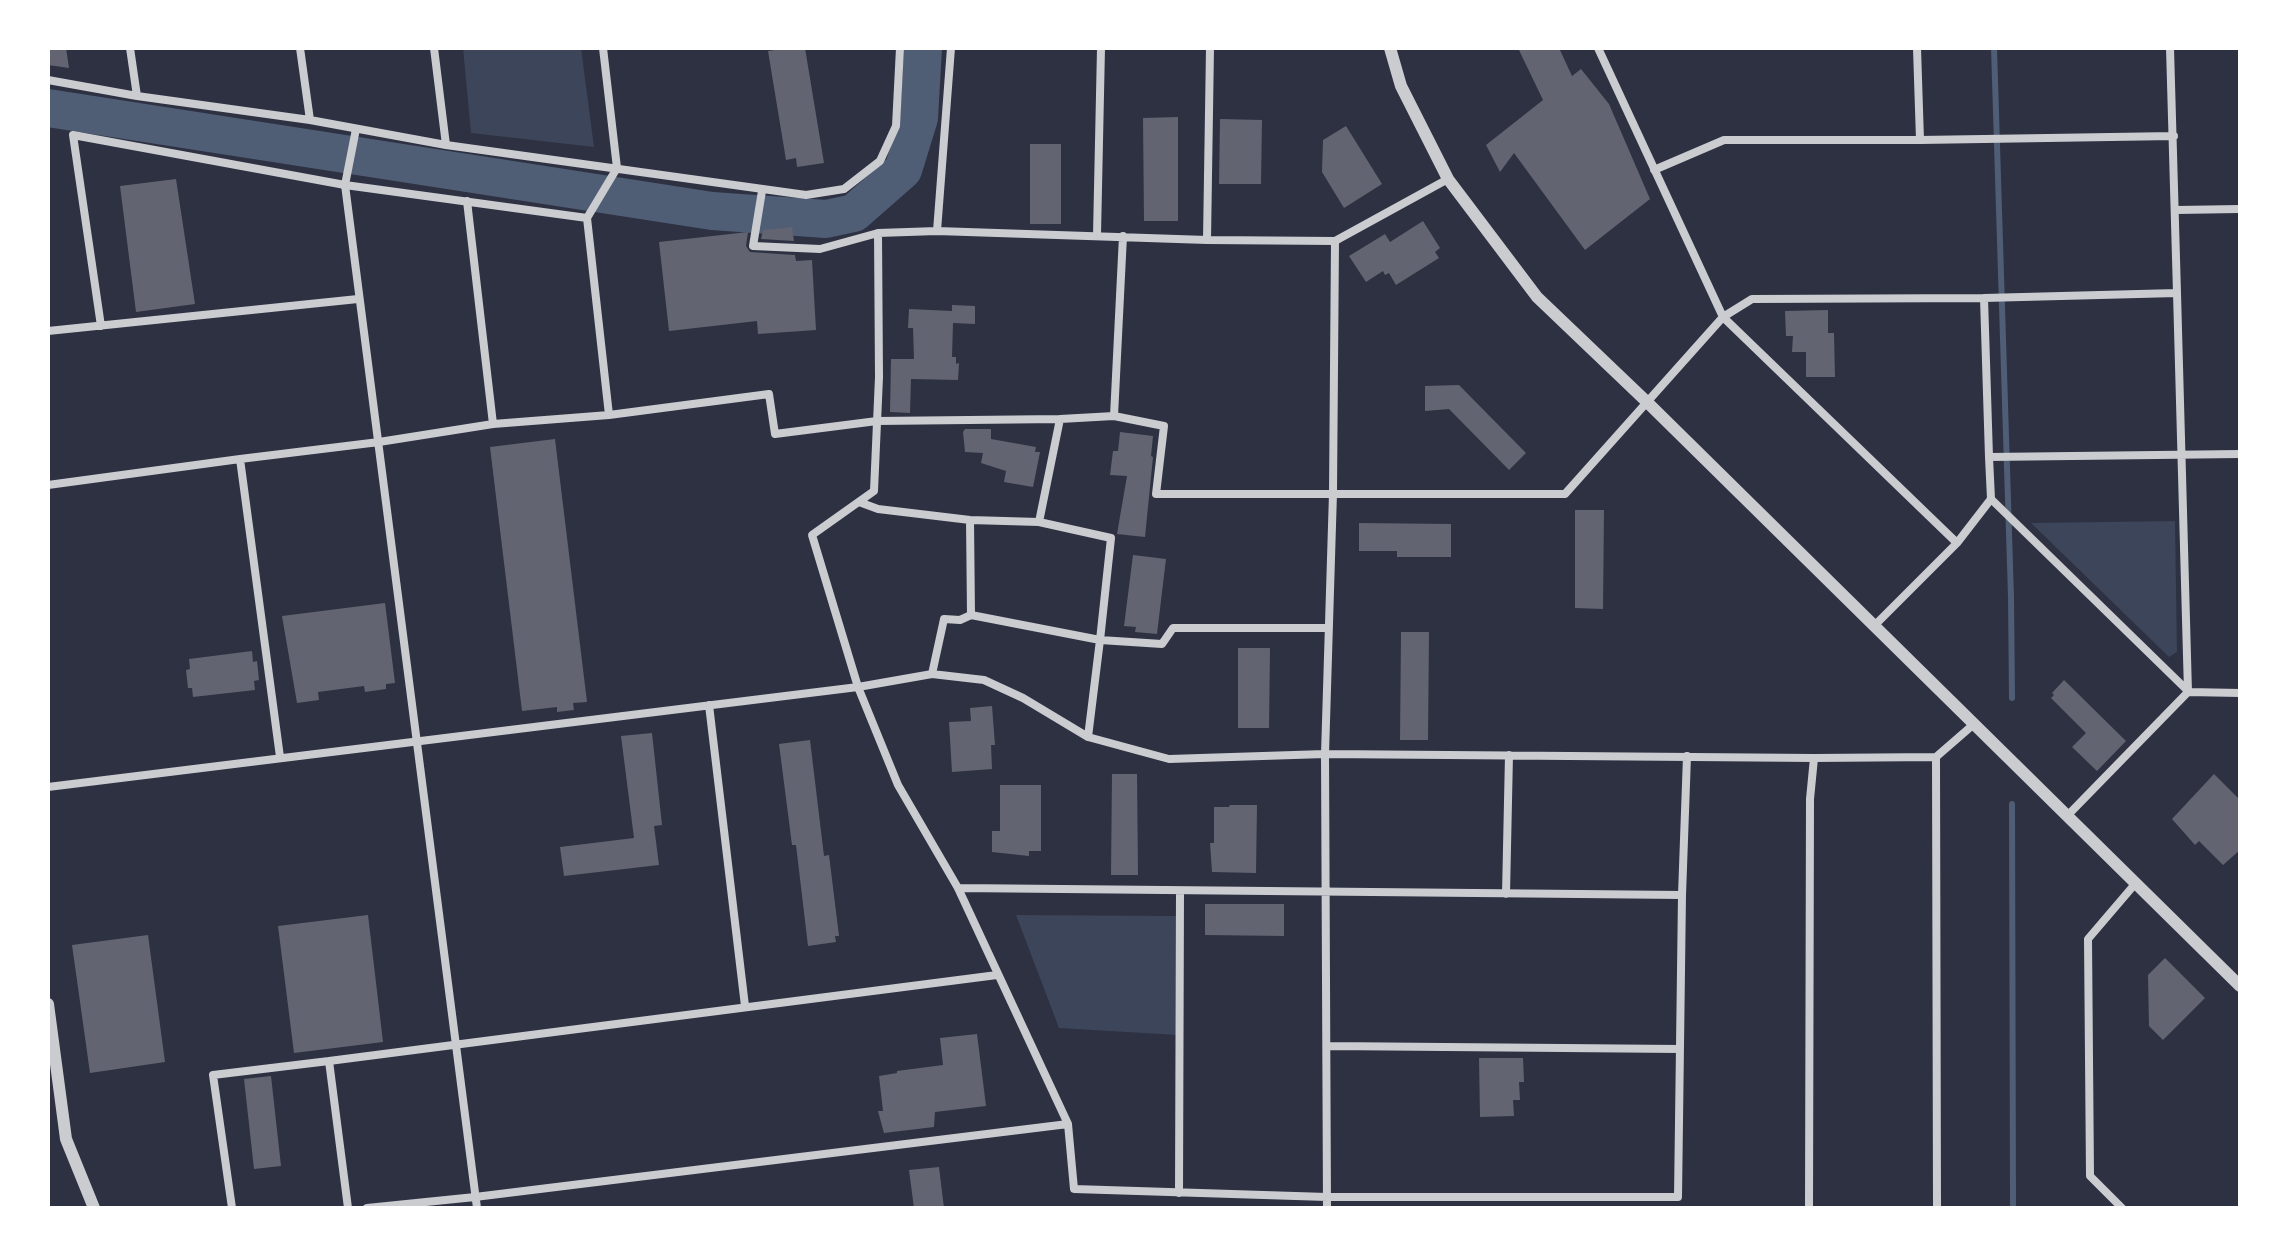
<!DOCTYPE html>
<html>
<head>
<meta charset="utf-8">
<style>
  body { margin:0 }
  #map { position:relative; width:2288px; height:1256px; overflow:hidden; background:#2d3142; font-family:"Work Sans",sans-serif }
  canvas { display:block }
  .frame { position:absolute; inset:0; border:50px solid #fff; pointer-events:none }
</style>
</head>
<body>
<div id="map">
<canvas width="2288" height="1256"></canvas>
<div class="frame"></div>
</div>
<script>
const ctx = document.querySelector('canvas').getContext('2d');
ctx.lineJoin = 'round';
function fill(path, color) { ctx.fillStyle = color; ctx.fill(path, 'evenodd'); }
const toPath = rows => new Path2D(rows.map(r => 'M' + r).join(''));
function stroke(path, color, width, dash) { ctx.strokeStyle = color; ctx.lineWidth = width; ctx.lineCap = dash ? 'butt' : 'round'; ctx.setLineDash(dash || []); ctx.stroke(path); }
const green = toPath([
  [463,48,581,48,594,147,471,133],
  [2175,521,2177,652,2169,657,2031,523],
  [1016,915,1181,916,1177,1035,1059,1028]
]);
const stream = toPath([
  [1994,48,2011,597,2012,698],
  [2012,804,2013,1208]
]);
const river = toPath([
  [48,108,712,211,826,219,854,213,903,170,919,118,923,48]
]);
const building = toPath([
  [48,48,66,48,69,68,48,65],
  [789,48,805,48,824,163,797,167,796,158,786,160,768,51],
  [1518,48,1559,48,1572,76,1581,69,1609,104,1650,199,1585,250,1514,153,1500,172,1486,145,1543,100],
  [1178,117,1178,221,1144,221,1143,118],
  [1220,119,1262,120,1261,184,1219,184],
  [1346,126,1382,184,1344,208,1322,172,1323,140],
  [1030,144,1061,144,1061,224,1030,224],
  [176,179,195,304,136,312,120,186],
  [1423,221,1440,248,1435,252,1439,258,1396,285,1389,273,1385,275,1383,271,1366,282,1349,256,1385,234,1390,242],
  [792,227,794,241,761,239,763,230],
  [748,232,746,246,750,252,795,255,796,261,812,260,816,330,758,334,757,321,669,331,659,242],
  [952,305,975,306,975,324,953,323,952,357,956,357,956,364,959,363,958,380,911,379,910,413,890,412,891,359,914,359,913,328,908,328,909,309,952,311],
  [1828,310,1828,333,1834,333,1835,377,1806,377,1806,352,1792,352,1793,336,1786,336,1785,311],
  [1459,385,1526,453,1509,470,1449,409,1425,411,1425,386],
  [965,429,991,429,991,439,1036,447,1035,452,1040,452,1033,487,1004,482,1006,471,981,463,983,453,965,452,963,432],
  [1120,432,1153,436,1151,456,1153,457,1145,537,1117,534,1127,476,1110,475,1113,451,1118,451],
  [555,439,587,702,573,703,574,710,557,712,557,707,522,711,490,447],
  [1575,510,1604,510,1603,609,1575,608],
  [1359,523,1451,524,1451,557,1397,557,1397,551,1359,551],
  [1133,555,1166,559,1157,634,1135,632,1136,627,1124,626],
  [385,603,395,683,386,684,386,689,365,692,364,686,318,692,319,700,297,703,282,616],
  [1401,632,1429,632,1428,740,1400,740],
  [1238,648,1270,648,1269,728,1238,728],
  [252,651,253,662,257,661,259,680,254,681,255,690,193,697,192,688,188,688,186,670,190,669,189,659],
  [2064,680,2126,741,2097,771,2072,747,2086,733,2051,698,2054,695,2052,693],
  [992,706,995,745,991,745,992,769,952,772,949,722,971,721,970,708],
  [652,733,662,825,654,826,659,865,564,876,560,847,634,838,621,736],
  [810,740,824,856,829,855,839,936,835,936,836,942,808,946,796,845,792,845,779,744],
  [1112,774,1137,774,1138,875,1111,875],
  [2214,774,2240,800,2240,850,2223,865,2199,841,2195,845,2172,819],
  [1000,785,1041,785,1041,851,1029,851,1029,856,992,852,992,831,1000,831],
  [1230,805,1257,805,1256,873,1212,872,1210,843,1214,843,1214,807,1229,807],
  [1205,904,1284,904,1284,936,1205,935],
  [368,915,383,1042,294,1053,278,926],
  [148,935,165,1062,90,1073,72,945],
  [2165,958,2205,998,2163,1040,2149,1026,2148,975],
  [977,1034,986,1106,935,1112,934,1127,884,1133,878,1111,883,1111,879,1076,897,1073,897,1071,943,1065,940,1038],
  [1479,1058,1523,1058,1524,1082,1519,1082,1520,1100,1513,1100,1514,1116,1480,1117],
  [271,1076,281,1166,254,1169,244,1079],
  [939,1167,944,1208,914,1208,909,1170]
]);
const minor = toPath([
  [130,48,137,96],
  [300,48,310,120],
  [434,48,446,145],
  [1598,48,1723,317,1752,299,1984,298],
  [1917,48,1920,140],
  [2170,48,2177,293,1984,298,1989,457,2240,454],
  [48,80,137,96,310,120,446,145,806,195,844,189,880,161,896,126,900,48],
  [356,129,345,185,477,1208],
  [1654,170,1724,140,1920,140,2174,136],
  [762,191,753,246,820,249,878,233,937,231,951,48],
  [467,201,493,424],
  [2176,210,2240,209],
  [587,218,617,168,603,48],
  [937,231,1207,240,1335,241],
  [1097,235,1101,48],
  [1207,240,1210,48],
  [2177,293,2188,692],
  [101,326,73,135,345,185,587,218,609,415],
  [48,331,358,299],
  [1114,416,1123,236],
  [1989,457,1991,499],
  [240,459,379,442,493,424,609,415,769,394,775,434,877,421,1060,419],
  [48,485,240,459,280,757],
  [859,502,878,509,970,520,1039,522],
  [970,520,971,615],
  [1957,543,1991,499,2188,691],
  [932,674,944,619,960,620,971,615,1100,640,1111,538,1039,522,1060,419,1114,416,1164,426,1156,494,1565,494,1723,317,1957,543,1874,626],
  [709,705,745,1006],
  [1088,737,1100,640,1162,644,1173,628,1327,628],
  [1936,757,1937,1208],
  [48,787,858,687,932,674,984,680,1023,698,1088,737,1169,759,1325,754,1814,758,1936,757,1974,724],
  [2068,815,2188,692,2240,693],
  [958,888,1682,895,1687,756],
  [1506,894,1509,755],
  [1328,1046,1680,1049],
  [1068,1124,1074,1189,1327,1197,1678,1197,1682,895],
  [1179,1193,1180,891],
  [232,1208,213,1075,329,1061],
  [348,1208,329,1061,997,975],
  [367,1208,475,1197,1068,1124,958,888,898,785,858,687,812,535,874,491,879,377,878,233],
  [1327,1208,1325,754,1333,493,1335,241,1448,179],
  [1809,1208,1810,799,1814,758],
  [2122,1208,2090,1176,2088,939,2135,884]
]);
const tertiary = toPath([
  [1390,48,1401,86,1448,179,1537,297,1648,403,2240,986],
  [48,1004,66,1139,94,1208]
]);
fill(green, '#3c4559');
stroke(stream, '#4f5d75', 6);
stroke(river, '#4f5d75', 38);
fill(building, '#626471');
stroke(minor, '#caccd0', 8);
stroke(tertiary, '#caccd0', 12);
</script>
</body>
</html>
